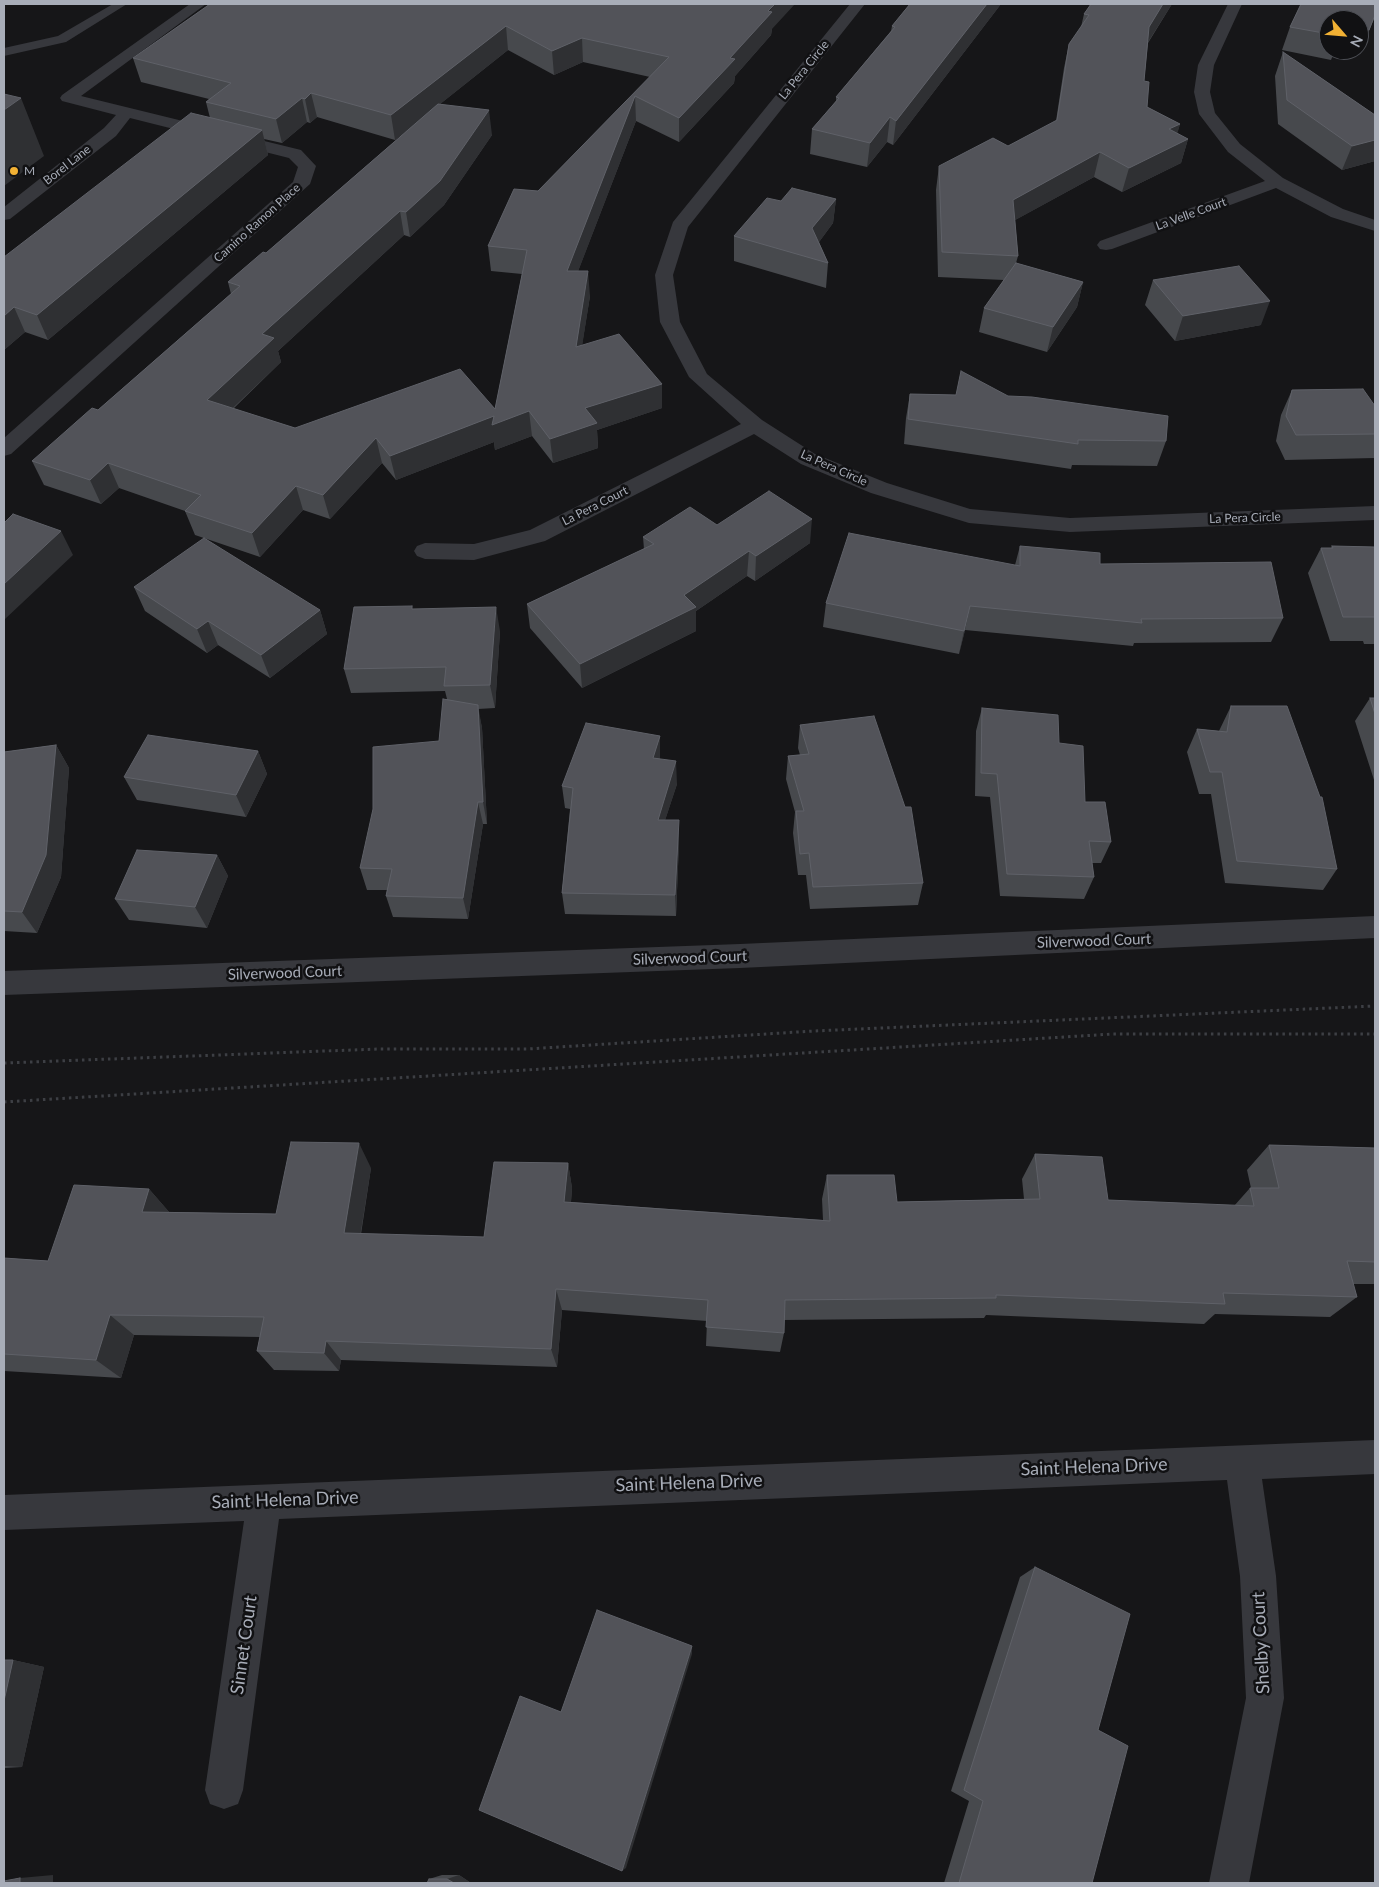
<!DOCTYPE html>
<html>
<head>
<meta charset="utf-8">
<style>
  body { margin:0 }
  #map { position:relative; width:1379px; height:1887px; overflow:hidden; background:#161618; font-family:Lato,sans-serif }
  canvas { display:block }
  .frame { position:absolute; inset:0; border:5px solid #a8adb8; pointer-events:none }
  .north { position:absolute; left:1319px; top:10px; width:50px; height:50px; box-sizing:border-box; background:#111113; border:1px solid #4d4f55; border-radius:50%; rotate:117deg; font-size:14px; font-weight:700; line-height:20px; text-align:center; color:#a8adb8 }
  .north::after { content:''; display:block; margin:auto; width:18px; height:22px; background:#f2b134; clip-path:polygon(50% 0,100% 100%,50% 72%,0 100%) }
</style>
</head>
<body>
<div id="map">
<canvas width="1379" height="1887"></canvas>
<div class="frame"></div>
<div class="north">N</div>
</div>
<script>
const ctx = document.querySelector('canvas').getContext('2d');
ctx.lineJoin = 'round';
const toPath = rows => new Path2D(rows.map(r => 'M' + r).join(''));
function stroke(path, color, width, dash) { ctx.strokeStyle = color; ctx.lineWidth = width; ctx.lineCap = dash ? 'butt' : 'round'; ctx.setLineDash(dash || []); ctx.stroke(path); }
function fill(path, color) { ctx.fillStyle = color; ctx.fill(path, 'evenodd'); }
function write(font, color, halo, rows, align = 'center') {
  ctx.font = font + ' Lato,sans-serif'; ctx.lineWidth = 5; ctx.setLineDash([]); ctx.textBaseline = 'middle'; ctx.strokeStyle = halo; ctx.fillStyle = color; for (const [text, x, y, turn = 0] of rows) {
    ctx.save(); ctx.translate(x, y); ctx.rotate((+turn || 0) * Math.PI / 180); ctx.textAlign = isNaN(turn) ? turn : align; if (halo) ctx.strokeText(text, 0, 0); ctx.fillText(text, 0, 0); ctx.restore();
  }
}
const path = toPath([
  [4,1063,379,1049,527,1049,814,1031,1375,1006],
  [4,1102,1113,1034,1375,1034]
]);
const service = toPath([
  [113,4,127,4,66,42,4,56,4,48,58,36,113,4]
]);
const minor = toPath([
  [190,4,206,4,81,96,301,150,316,166,310,184,11,454,4,456,4,438,293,182,298,167,289,158,130,118,116,136,10,219,4,220,4,207,104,128,116,115,62,101,60,98,62,95,190,4],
  [850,4,865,4,688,227,673,275,680,322,707,374,762,420,815,454,887,483,970,509,1070,518,1375,506,1375,520,1070,532,969,523,871,493,801,464,754,434,545,541,474,560,425,559,417,556,414,551,417,546,425,543,474,544,530,530,741,424,689,377,660,322,655,275,673,222,850,4],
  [1228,4,1242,4,1214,65,1210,92,1215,113,1240,144,1283,178,1343,209,1375,220,1375,231,1331,217,1276,188,1112,249,1106,250,1100,249,1097,245,1100,241,1265,181,1228,152,1199,114,1194,92,1198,65,1228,4],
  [1375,916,1375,938,740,968,4,995,4,971,740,944,1375,916],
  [1375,1440,1375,1474,1262,1479,1276,1576,1284,1698,1249,1883,1209,1883,1246,1698,1240,1576,1227,1480,279,1519,243,1790,238,1804,224,1809,210,1804,205,1790,244,1521,4,1530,4,1495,1375,1440]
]);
const wall = toPath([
  [210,4,772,29,771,35,735,76,734,83,679,142,636,121,578,271,590,296,582,345,662,384,662,408,597,430,598,448,553,463,532,436,495,450,494,442,396,480,382,463,330,519,303,510,260,557,195,535,185,511,119,488,101,504,44,485,32,461,98,410,231,294,228,282,266,253,416,123,395,140,317,117,310,123,307,122,282,143,264,139,268,155,48,340,25,332,4,350,4,257,210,118,206,102,209,99,141,82,133,58],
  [508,50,554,75,583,62,650,77,538,191,488,246,491,271,522,274,495,409,295,428,233,409,281,362,278,351,404,235,410,237,444,205,492,135,440,104],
  [910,4,1001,4,893,145,887,142,867,167,810,154,812,129,836,101,836,97,891,31,892,26],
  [1091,4,1172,4,1148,43,1144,81,1147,107,1180,124,1177,133,1188,139,1181,163,1122,192,1094,177,1015,220,1018,256,1016,263,1083,282,1077,307,1047,352,979,332,984,308,1004,280,938,277,936,190,939,166,1008,146,1056,121,1064,68,1069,44,1081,27,1084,14],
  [1301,4,1375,4,1375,16,1360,54,1341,50,1359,50,1359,20,1329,20,1329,50,1335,50,1331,60,1282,50,1290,27],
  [1283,52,1375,115,1375,161,1342,170,1278,124,1275,76],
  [836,199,833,223,819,242,828,263,826,288,734,261,734,236,781,201],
  [1153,280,1261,325,1175,341,1145,305],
  [1292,390,1375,406,1375,458,1285,460,1276,441,1281,415],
  [910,394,1008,396,1166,441,1157,466,1072,465,1071,469,904,444,906,418],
  [717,525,810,543,755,581,747,576,696,611,696,631,582,688,530,628,527,604,644,549,643,537],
  [1020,546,1100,564,1283,618,1271,642,1134,643,1133,646,965,630,959,654,823,627,826,603,1015,565],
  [1332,546,1375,547,1375,644,1364,644,1363,641,1330,641,1308,573,1321,548,1331,548],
  [134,587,320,610,327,634,270,678,218,645,207,653,145,611],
  [413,609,500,631,495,708,478,709,482,728,487,824,483,824,468,919,393,917,386,896,387,890,367,890,360,868,439,741,447,699,445,691,351,693,344,669],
  [1370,698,1375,698,1375,783,1355,721],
  [1231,706,1337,869,1323,890,1225,883,1211,794,1199,794,1187,752,1197,729,1219,731],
  [982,708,1059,743,1085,802,1111,842,1101,863,1092,863,1094,877,1084,899,1000,896,990,797,975,796,976,731],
  [800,725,923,883,918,905,810,909,806,875,798,875,793,833,795,812,786,779,788,756,800,755,798,748],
  [660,736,660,759,677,784,665,820,679,842,676,916,565,914,562,893,570,809,565,808,562,786],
  [56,745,69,768,61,877,37,933,4,931,4,752],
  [258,751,267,774,246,817,137,800,124,777],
  [217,855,228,876,207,928,129,920,115,899],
  [1269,1145,1375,1148,1375,1284,1353,1284,1357,1297,1330,1317,1215,1314,1204,1324,986,1315,984,1318,784,1320,784,1333,780,1352,706,1346,707,1321,562,1310,557,1367,341,1360,339,1371,274,1370,257,1351,260,1337,134,1335,121,1378,4,1371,4,1258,48,1261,149,1189,169,1212,276,1214,371,1168,361,1234,484,1237,568,1163,572,1188,571,1202,823,1220,822,1199,827,1175,897,1202,1024,1199,1022,1179,1035,1154,1108,1200,1234,1206,1250,1188,1251,1188,1247,1170],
  [1035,1567,1098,1730,1092,1883,944,1883,969,1801,951,1791,1020,1577],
  [4,1660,13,1660,44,1667,22,1767,4,1768],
  [442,1875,459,1875,471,1883,429,1879]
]);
const shadedWall = toPath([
  [775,4,795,4,772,29,771,35,735,76,734,83,679,142,679,118],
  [987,4,1001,4,893,145,896,121],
  [1163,4,1172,4,1143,50,1149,27],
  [506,26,508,50,395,140,391,115],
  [582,38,583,62,554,75,552,51],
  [311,93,317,117,310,123,305,99],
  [635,96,636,121,569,295,567,271],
  [21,98,44,156,4,186,4,110],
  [302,98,307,122,282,143,276,119],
  [489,110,492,135,444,205,410,237,406,212],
  [890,117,887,142,867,167,870,143],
  [1180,124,1174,146,1188,139,1181,163,1122,192,1129,168,1169,129],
  [262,130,268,155,48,340,37,315],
  [1375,140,1375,161,1342,170,1352,146],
  [1100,152,1094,177,1008,224,1013,200],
  [836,199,833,223,811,253,812,228],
  [400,211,404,235,278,351,281,362,215,425,207,400,262,334],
  [588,271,590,296,578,372,576,347],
  [1083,282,1077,307,1047,352,1053,327],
  [1270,301,1261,325,1175,341,1183,316],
  [14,307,25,332,4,350,4,316],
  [662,384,662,408,597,430,598,448,553,463,550,439,585,408],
  [529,411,532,436,495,450,494,442,396,480,390,456,494,416],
  [376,438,382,463,330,519,323,495],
  [108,463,119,488,101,504,90,480],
  [296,486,303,510,260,557,252,533],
  [812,519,810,543,755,581,756,556],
  [61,531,73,555,4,620,4,584],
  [749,551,747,576,696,611,696,631,582,688,580,664,684,595],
  [970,606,965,630,959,654,964,631],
  [496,607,500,631,495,708,490,685],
  [320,610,327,634,270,678,261,655],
  [208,621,218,645,207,653,197,629],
  [478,705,482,728,487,824,483,802],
  [660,736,660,759,653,758],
  [56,745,69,768,61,877,37,933,22,912],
  [258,751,267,774,246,817,236,795],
  [676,761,677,784,658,842,658,820],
  [478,802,483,824,468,919,463,898],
  [679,820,679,842,676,916,675,895],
  [217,855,228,876,207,928,195,907],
  [359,1143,371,1168,357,1256,344,1233],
  [568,1163,572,1188,569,1225,564,1202],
  [149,1189,170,1213,142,1212],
  [556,1289,562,1310,557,1367,551,1349],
  [110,1315,134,1335,121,1378,96,1360],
  [326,1341,341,1360,339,1371,324,1353],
  [692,1646,692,1654,626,1868,622,1871],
  [13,1660,44,1667,22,1767,4,1766,4,1701],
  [53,1875,53,1883,20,1883,20,1878],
  [459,1875,471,1883,454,1883,447,1879]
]);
const building = toPath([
  [210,4,775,4,768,11,772,12,730,58,735,59,679,118,635,96,567,271,588,271,576,347,619,334,662,384,585,408,597,423,550,439,529,411,492,425,494,416,390,456,376,438,323,495,296,486,252,533,185,511,201,495,108,463,90,480,32,461,92,408,98,410,240,286,228,282,263,252,266,253,438,104,489,110,440,181,406,212,400,211,262,334,274,338,207,400,295,428,460,369,495,409,527,250,488,246,514,189,538,191,669,57,582,38,552,51,506,26,391,115,311,93,305,99,302,98,276,119,206,102,231,83,133,58,210,4],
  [910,4,987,4,896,121,890,117,870,143,812,129,839,98,836,97,895,27,892,26,910,4],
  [1091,4,1163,4,1149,27,1144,81,1149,82,1147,107,1180,124,1169,129,1188,139,1129,168,1100,152,1013,200,1018,256,942,252,939,166,993,138,1008,146,1057,120,1069,44,1089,15,1084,14,1091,4],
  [1301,4,1375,4,1375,15,1369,30,1359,28,1359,20,1329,20,1329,34,1290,27,1301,4],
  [1283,52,1375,115,1375,140,1352,146,1287,100,1283,52],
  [4,94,21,98,4,110,4,94],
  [191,113,262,130,37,315,14,307,4,316,4,257,191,113],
  [792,188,836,199,812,228,828,263,734,236,767,198,781,201,792,188],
  [1016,263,1083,282,1053,327,984,308,1016,263],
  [1239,266,1270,301,1183,316,1153,280,1239,266],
  [961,371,1008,396,1032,397,1168,416,1166,441,1078,440,1078,444,908,419,910,394,956,395,961,371],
  [1363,389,1375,406,1375,434,1296,435,1286,416,1292,390,1363,389],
  [769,491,812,519,756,556,749,551,684,595,696,607,580,664,527,604,654,544,643,537,690,507,717,525,769,491],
  [13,514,61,531,4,584,4,523,13,514],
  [849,533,1020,566,1020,546,1100,553,1100,564,1271,562,1283,618,1141,619,1142,623,970,606,964,631,826,603,849,533],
  [204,538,320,610,261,655,208,621,197,629,134,587,204,538],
  [1332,546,1375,547,1375,617,1343,617,1321,548,1333,548,1332,546],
  [412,606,412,609,496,607,490,685,444,686,446,667,344,669,354,607,412,606],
  [1370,698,1375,698,1375,714,1370,698],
  [443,699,478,705,483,802,478,802,463,898,386,896,392,869,360,868,373,809,373,747,439,741,443,699],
  [1231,706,1287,706,1320,797,1322,797,1337,869,1237,861,1222,772,1210,772,1197,729,1227,732,1231,706],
  [982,708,1058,715,1059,743,1083,746,1085,802,1105,802,1111,842,1089,841,1094,877,1007,874,997,774,981,773,982,708],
  [874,716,905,807,911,807,923,883,813,887,809,853,800,854,796,811,804,811,788,756,809,754,800,725,874,716],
  [586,723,660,736,653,758,676,761,658,820,679,820,675,895,562,893,573,788,562,786,586,723],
  [148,735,258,751,236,795,124,777,148,735],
  [56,745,46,855,22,912,4,911,4,752,56,745],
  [137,850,217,855,195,907,115,899,137,850],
  [291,1142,359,1143,344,1233,484,1237,494,1162,568,1163,564,1202,830,1221,827,1175,894,1175,897,1202,1040,1199,1035,1154,1102,1157,1108,1200,1254,1206,1250,1188,1279,1188,1269,1145,1375,1148,1375,1262,1347,1261,1357,1297,1223,1293,1225,1304,996,1295,996,1298,785,1300,784,1333,706,1327,708,1300,556,1289,551,1349,326,1341,324,1353,257,1351,264,1317,110,1315,96,1360,4,1354,4,1258,48,1261,74,1185,149,1189,142,1212,276,1214,291,1142],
  [1035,1567,1130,1614,1098,1730,1128,1746,1092,1883,959,1883,983,1801,964,1790,1035,1567],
  [597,1610,692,1646,622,1871,479,1810,520,1696,561,1712,597,1610],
  [4,1660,13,1660,4,1701,4,1660],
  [20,1878,20,1883,4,1883,4,1881,20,1878],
  [429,1879,447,1879,454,1883,427,1883,429,1879]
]);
const markers = [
  [14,171,5,"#f2b134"]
];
const farStreetnames = [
  ["La Pera Circle",804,70,-51],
  ["Borel Lane",67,165,-38],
  ["La Velle Court",1191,214,-20],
  ["Camino Ramon Place",257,223,-42],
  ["La Pera Circle",834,468,24],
  ["La Pera Court",595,506,-27],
  ["La Pera Circle",1245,518,-2]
];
const farPoinames = [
  ["M",24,171]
];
const streetNames = [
  ["Silverwood Court",1094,941,-2],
  ["Silverwood Court",690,958,-2],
  ["Silverwood Court",285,973,-2]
];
const nearStreetnames = [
  ["Saint Helena Drive",1094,1467,-2],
  ["Saint Helena Drive",689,1483,-2],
  ["Saint Helena Drive",285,1500,-2],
  ["Shelby Court",1261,1643,-93],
  ["Sinnet Court",244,1645,-82]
];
stroke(path, '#3d3f44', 3, [2.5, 4]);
fill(service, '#37383d');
fill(minor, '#37383d');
fill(wall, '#47494d');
fill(shadedWall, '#2f3033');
fill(building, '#525359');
stroke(building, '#5f6168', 1);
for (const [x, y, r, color] of markers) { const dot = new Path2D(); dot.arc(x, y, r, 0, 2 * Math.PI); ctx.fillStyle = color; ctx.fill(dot); stroke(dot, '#111113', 2); }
write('12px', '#a8adb8', '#111113', farStreetnames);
write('12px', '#a8adb8', '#111113', farPoinames, 'left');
write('15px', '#a8adb8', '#111113', streetNames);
write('18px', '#a8adb8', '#111113', nearStreetnames);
</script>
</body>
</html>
